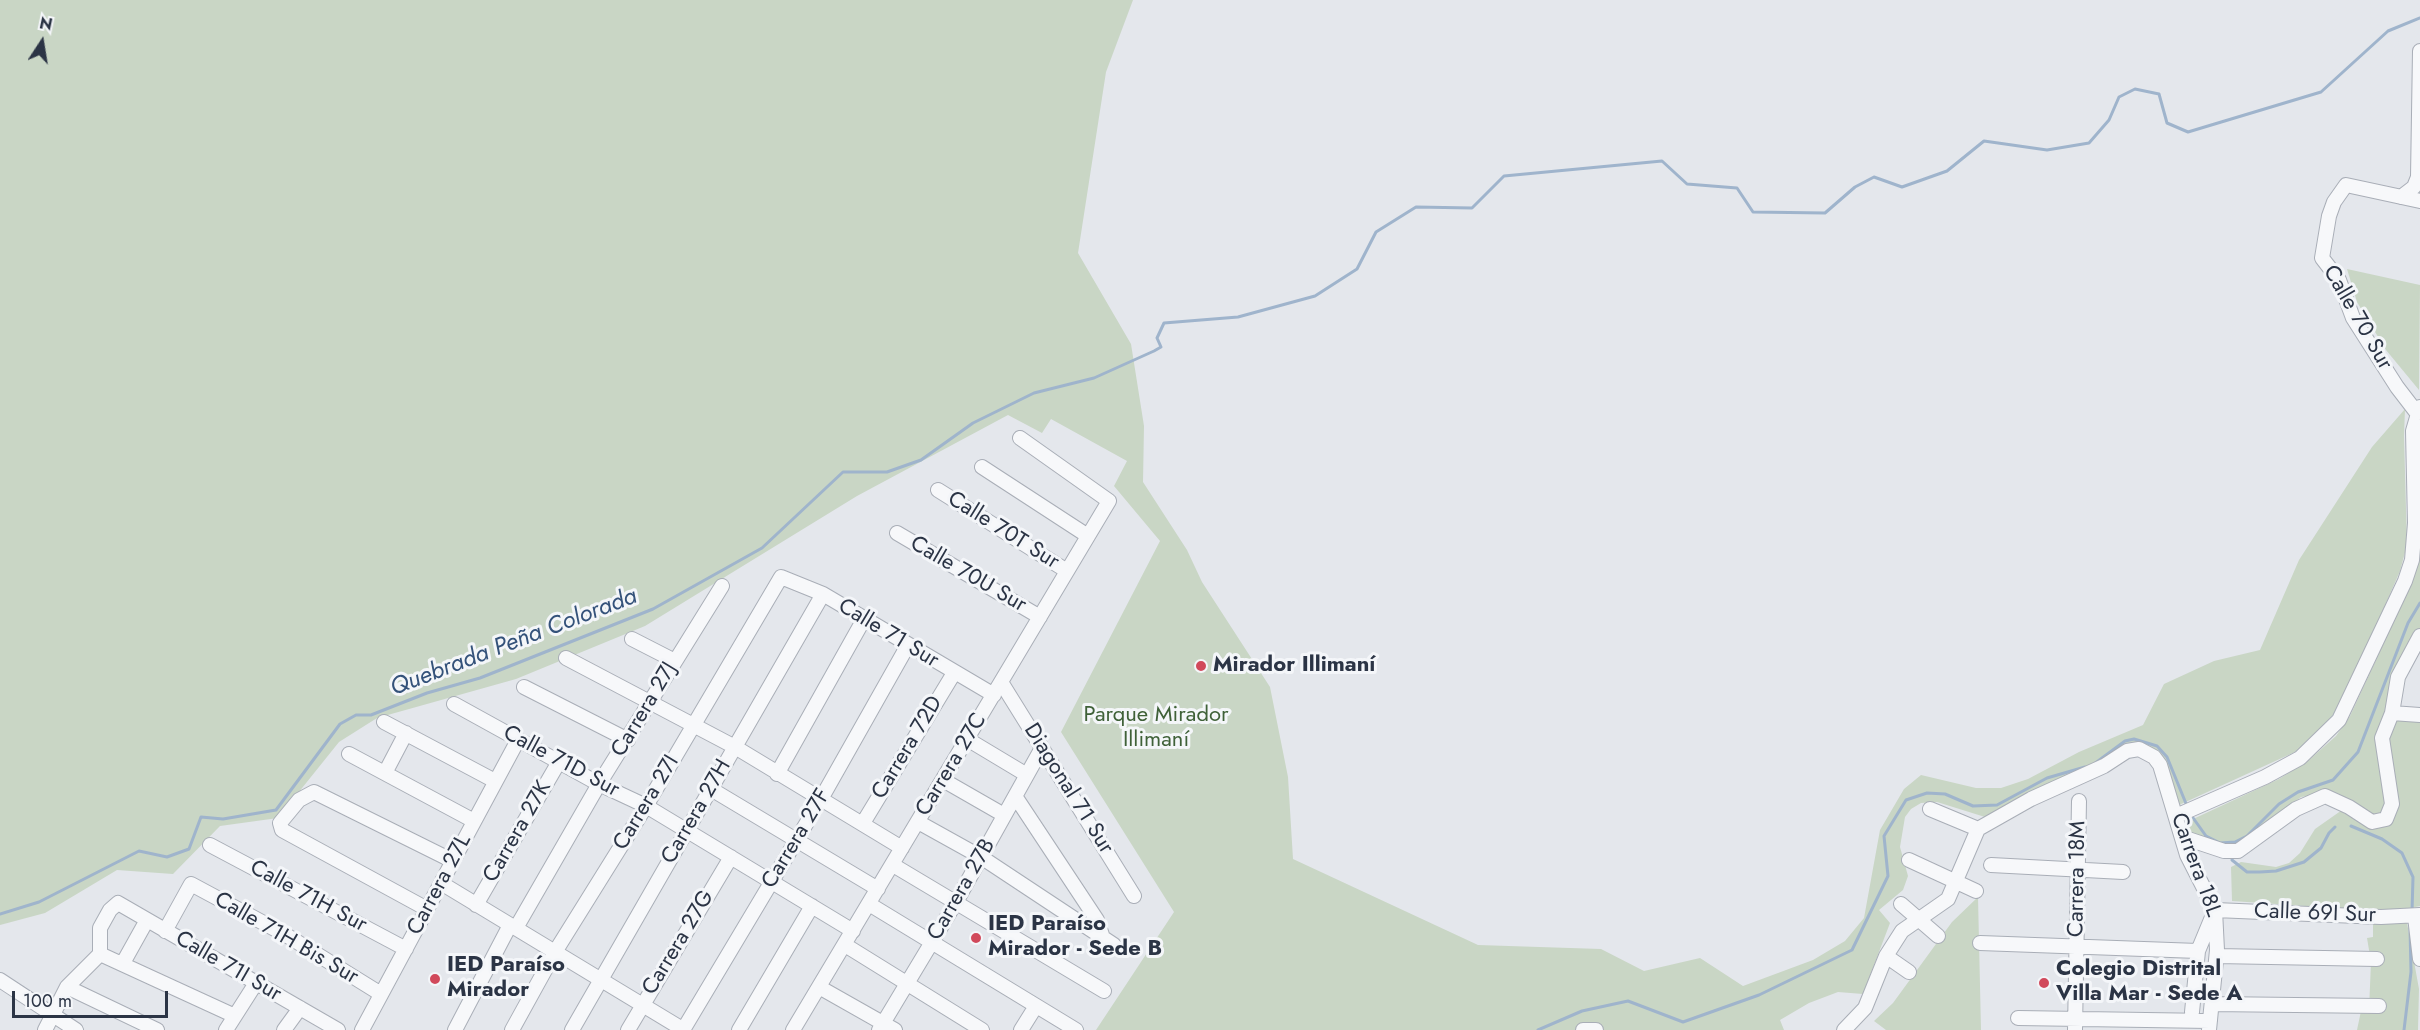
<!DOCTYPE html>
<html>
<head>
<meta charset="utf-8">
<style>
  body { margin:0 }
  #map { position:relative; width:2420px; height:1030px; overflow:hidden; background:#e4e7ec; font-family:Jost,sans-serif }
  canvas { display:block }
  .north { position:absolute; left:12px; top:12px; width:60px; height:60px; -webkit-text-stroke:4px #f4f6f9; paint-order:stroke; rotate:12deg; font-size:16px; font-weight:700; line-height:24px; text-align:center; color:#2b3445 }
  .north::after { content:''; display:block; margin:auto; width:21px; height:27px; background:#2b3445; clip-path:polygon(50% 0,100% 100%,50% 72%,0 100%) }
  .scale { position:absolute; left:12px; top:991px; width:156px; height:27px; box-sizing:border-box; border:3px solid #2b3445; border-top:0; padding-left:8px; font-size:18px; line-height:21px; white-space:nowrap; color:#2b3445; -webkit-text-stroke:4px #f4f6f9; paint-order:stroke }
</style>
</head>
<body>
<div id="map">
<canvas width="2420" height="1030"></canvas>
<div class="north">N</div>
<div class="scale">100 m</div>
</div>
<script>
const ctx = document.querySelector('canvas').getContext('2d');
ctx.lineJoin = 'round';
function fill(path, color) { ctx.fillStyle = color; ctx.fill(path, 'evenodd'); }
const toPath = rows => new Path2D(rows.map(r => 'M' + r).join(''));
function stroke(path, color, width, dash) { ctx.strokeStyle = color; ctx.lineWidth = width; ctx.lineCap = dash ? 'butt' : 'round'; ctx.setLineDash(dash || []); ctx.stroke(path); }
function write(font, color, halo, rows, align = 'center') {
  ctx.font = font + ' Jost,sans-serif'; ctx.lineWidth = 6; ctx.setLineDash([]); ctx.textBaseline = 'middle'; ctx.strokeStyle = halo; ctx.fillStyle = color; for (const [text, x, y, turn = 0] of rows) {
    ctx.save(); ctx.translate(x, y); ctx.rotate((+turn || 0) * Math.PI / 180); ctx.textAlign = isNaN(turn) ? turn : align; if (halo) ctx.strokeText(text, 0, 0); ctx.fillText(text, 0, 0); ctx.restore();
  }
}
const green = toPath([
  [0,0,1133,0,1106,72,1078,253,1131,344,1144,426,1143,482,1187,550,1202,582,1270,687,1288,777,1293,859,1478,945,1601,949,1644,971,1700,958,1743,986,1813,960,1845,941,1864,918,1880,830,1904,789,1921,775,1976,788,2001,788,2028,779,2079,752,2143,725,2164,684,2214,661,2260,650,2299,560,2372,447,2405,409,2404,436,2407,545,2400,571,2343,702,2316,736,2295,752,2179,805,2169,772,2148,747,1985,817,1937,802,1921,803,1911,809,1905,817,1900,847,1908,876,1903,890,1879,910,1890,923,1863,994,1838,992,1809,1003,1780,1020,1784,1030,1096,1030,1174,912,1061,732,1160,541,1114,486,1127,461,1051,419,1042,433,1008,415,857,496,645,626,516,679,377,718,339,742,278,818,220,826,173,874,117,870,45,913,0,925],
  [2347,269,2420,285,2419,390,2386,350,2357,302],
  [2420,549,2420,640,2385,718,2420,722,2420,906,2393,912,2232,901,2231,867,2241,862,2276,867,2289,863,2300,853,2315,829,2352,803,2340,795,2323,793,2301,797,2235,847,2194,838,2189,828,2191,820,2279,779,2309,760,2336,736,2350,716,2394,621,2411,581],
  [1978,897,1981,1030,1886,1030,1874,1021,1893,1003,1952,922],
  [2373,922,2407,923,2419,989,2418,1030,2357,1030,2361,1011,2369,1010,2371,962,2367,938,2373,937]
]);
const stream = toPath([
  [2094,764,2125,741,2134,739,2157,746,2167,757,2187,806],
  [2191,815,2206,836,2220,843,2235,842,2247,836,2279,804,2298,792,2333,780,2358,752,2408,623,2420,603],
  [2351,826,2382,839,2402,853,2413,877,2412,912],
  [2232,860,2247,872,2260,872,2276,871,2304,862,2321,848,2329,833,2335,827],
  [0,914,39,902,139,851,167,857,189,849,201,817,223,819,276,810,340,724,356,715,371,715,427,693,480,678,653,609,762,548,843,472,887,472,921,460,973,423,1034,393,1094,378,1154,351,1161,347,1157,338,1164,323,1238,317,1315,296,1357,269,1376,232,1416,207,1472,208,1504,176,1662,161,1687,184,1737,188,1753,212,1825,213,1855,187,1874,177,1902,187,1947,171,1984,141,2047,150,2089,143,2109,120,2119,97,2135,89,2159,94,2167,123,2188,132,2321,92,2388,31,2420,18],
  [1538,1030,1582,1011,1628,1001,1683,1022,1759,995,1852,950,1888,876,1884,836,1906,800,1927,793,1945,794,1973,806,1997,805,2047,778,2085,767],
  [2404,1030,2411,972,2410,928]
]);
const minor = toPath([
  [2401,197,2414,187,2418,177,2420,51],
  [2417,413,2397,387,2353,318,2339,280,2322,258,2329,216,2334,202,2346,185,2420,201],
  [982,467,1088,536],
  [938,490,1067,571],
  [897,533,1040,617],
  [632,639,675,661],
  [566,658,735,747,902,848],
  [1001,682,1134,896],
  [524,687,628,740],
  [454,704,599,784,646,806,853,931],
  [2392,713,2420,715],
  [384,722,495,781],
  [967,739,1027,775],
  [349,754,474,821],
  [385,773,406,733],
  [777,774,864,619],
  [943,780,1004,815],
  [711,789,878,889],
  [1015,796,1097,920,1103,938],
  [1930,809,1978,829],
  [2176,816,2265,777,2300,758,2339,720,2405,581,2412,560,2415,523,2413,431,2420,407],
  [918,822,981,857,1114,945],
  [863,823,954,673],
  [1978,829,2031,799,2104,766,2127,751,2139,749,2154,757,2160,765,2187,855,2215,910,2217,950,2209,1030],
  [2182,837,2224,851,2238,851,2296,809,2325,796,2349,807,2372,822,2386,819,2392,804,2382,738,2392,713,2398,677,2420,636],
  [210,845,406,949],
  [1909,860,1976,891],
  [893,865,1104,991],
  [1991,865,2123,872],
  [441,883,684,1030],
  [869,904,1076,1030],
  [1901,904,1938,936],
  [476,905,560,760],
  [427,909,282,830,280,823,299,800,314,792,453,861],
  [2415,917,2420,959],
  [516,928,599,784,722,586],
  [165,931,191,884,286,935,381,994],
  [1980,943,2198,951],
  [845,945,982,1030],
  [100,954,100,928,110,910,118,903,338,1030],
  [100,954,235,1016],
  [1886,956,1909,972],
  [2217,956,2377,959],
  [123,963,147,920],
  [0,980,76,1030],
  [67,987,157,1030],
  [819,987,895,1030],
  [2212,1004,2379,1006],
  [2192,1012,2198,951,2215,910,2381,917,2420,915],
  [2018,1018,2210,1021],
  [45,1030,67,987,100,954],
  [226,1030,256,983],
  [284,1030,300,1008],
  [362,1030,518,740],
  [455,1030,510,925],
  [512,1030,555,952,646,806,781,577,823,594,994,695],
  [572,1030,823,594],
  [628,1030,731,857],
  [683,1030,821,799,908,645],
  [739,1030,812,906],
  [793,1030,1109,501,1020,438],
  [879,1030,956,902,1042,748],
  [1021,1030,1036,1006],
  [1583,1030,1596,1030],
  [1844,1030,1865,1008,1886,956,1902,931,1948,899,1978,829],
  [2075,1030,2079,801]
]);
const markers = [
  [1201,666,6,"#d1495b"],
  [976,938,6,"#d1495b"],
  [435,979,6,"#d1495b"],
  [2044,983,6,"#d1495b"]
];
const streetNames = [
  ["Calle 70 Sur",2357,318,60],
  ["Calle 70T Sur",1003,531,32],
  ["Calle 70U Sur",968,575,30],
  ["Calle 71 Sur",888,634,31],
  ["Carrera 27J",645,710,-59],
  ["Carrera 72D",908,748,-59],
  ["Calle 71D Sur",561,762,28],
  ["Carrera 27C",952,765,-59],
  ["Diagonal 71 Sur",1068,789,58],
  ["Carrera 27I",647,803,-59],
  ["Carrera 27H",697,812,-60],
  ["Carrera 27K",518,832,-60],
  ["Carrera 27F",797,839,-59],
  ["Carrera 18L",2195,865,70],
  ["Carrera 18M",2078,879,-89],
  ["Carrera 27L",440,885,-62],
  ["Carrera 27B",962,890,-60],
  ["Calle 71H Sur",308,897,28],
  ["Calle 69I Sur",2315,914,2],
  ["Calle 71H Bis Sur",286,939,30],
  ["Carrera 27G",679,943,-59],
  ["Calle 71I Sur",228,967,30]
];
const poiNames = [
  ["Mirador Illimaní",1213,666],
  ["IED Paraíso",988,925],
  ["Mirador - Sede B",988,950],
  ["IED Paraíso",447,966],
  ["Mirador",447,991],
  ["Colegio Distrital",2056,970],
  ["Villa Mar - Sede A",2056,995]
];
const parkNames = [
  ["Parque Mirador",1156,716],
  ["Illimaní",1156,741]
];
const waterNames = [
  ["Quebrada Peña Colorada",514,643,-21]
];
fill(green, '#c9d6c5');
stroke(stream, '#9fb4cc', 3);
stroke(minor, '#a9aeb7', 16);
stroke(minor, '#f7f8fa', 14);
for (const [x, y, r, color] of markers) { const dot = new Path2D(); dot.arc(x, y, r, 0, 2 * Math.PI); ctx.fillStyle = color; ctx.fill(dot); stroke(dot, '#f4f6f9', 2); }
write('22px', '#2b3445', '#f4f6f9', streetNames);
write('bold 22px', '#2b3445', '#f4f6f9', poiNames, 'left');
write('22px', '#3f6138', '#f4f6f9', parkNames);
write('italic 24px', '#34527a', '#f4f6f9', waterNames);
</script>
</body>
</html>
